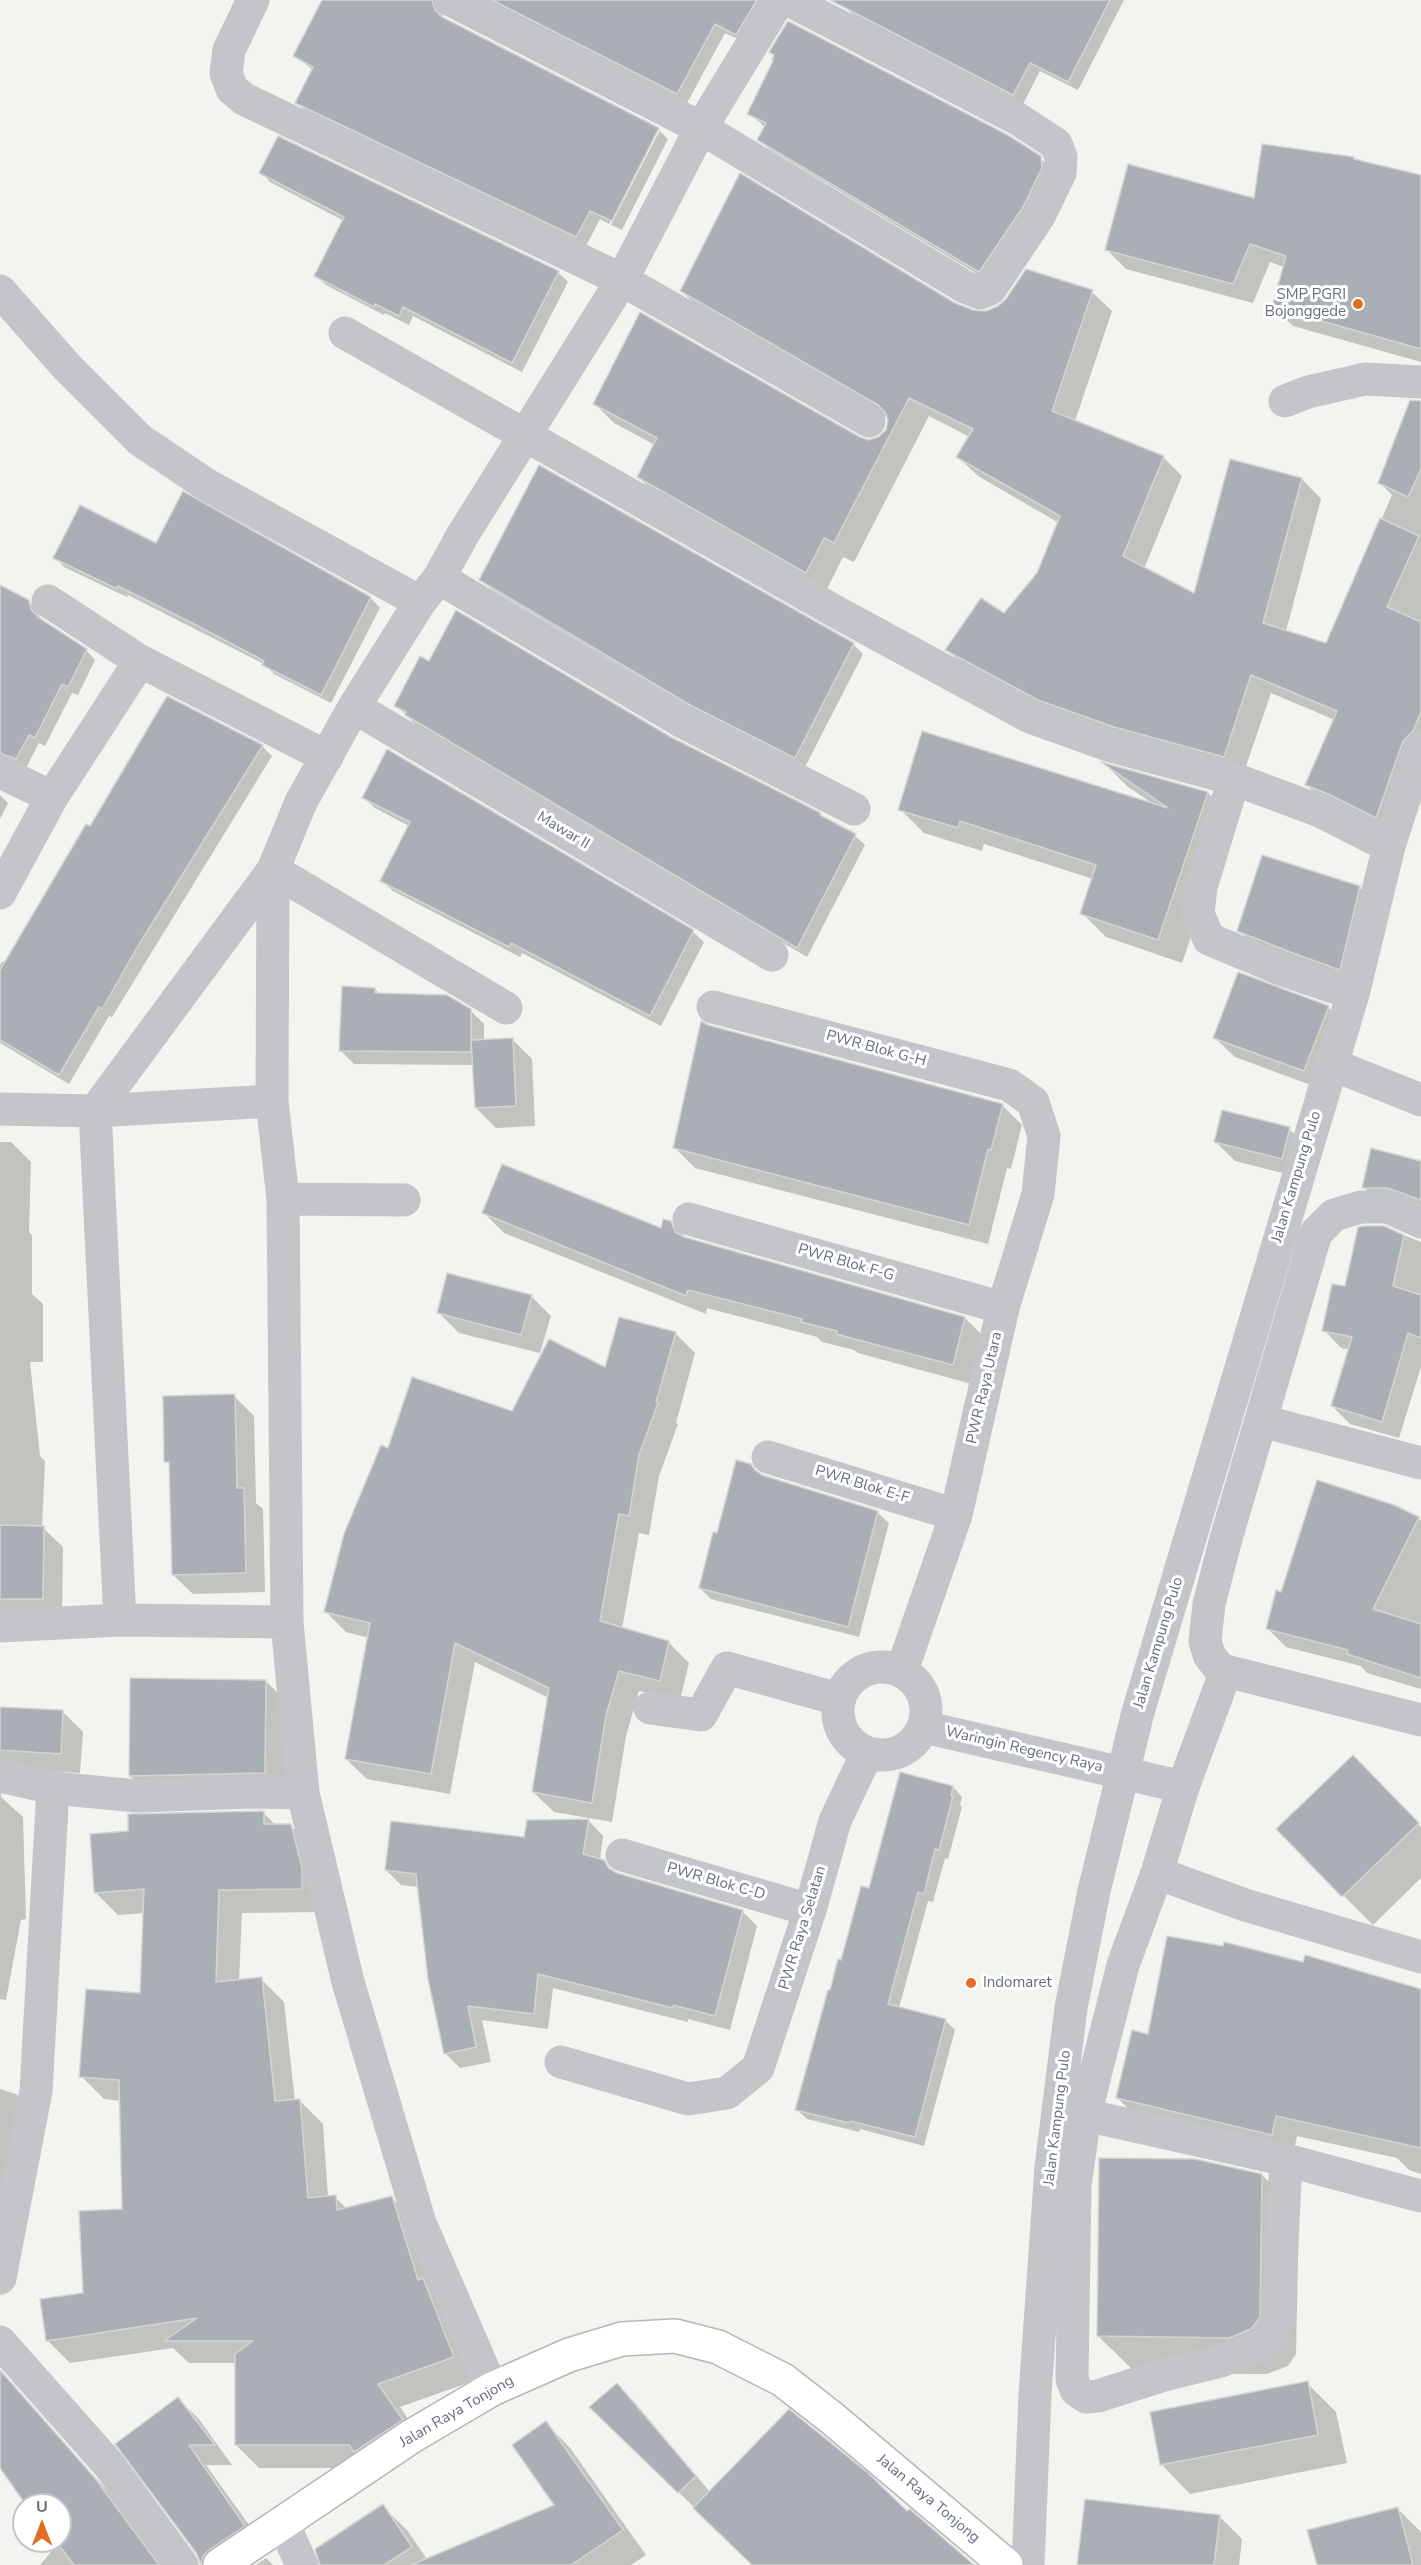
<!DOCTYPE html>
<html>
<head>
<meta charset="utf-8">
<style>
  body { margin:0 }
  #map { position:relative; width:1421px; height:2565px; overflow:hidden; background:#f3f4ef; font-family:"Nunito Sans",sans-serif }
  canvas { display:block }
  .north { position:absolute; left:12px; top:2493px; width:60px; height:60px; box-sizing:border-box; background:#fff; border:2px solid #c1c5cc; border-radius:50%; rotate:0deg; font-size:16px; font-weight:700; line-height:24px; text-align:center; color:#636e80 }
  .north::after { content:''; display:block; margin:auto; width:21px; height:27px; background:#e16e22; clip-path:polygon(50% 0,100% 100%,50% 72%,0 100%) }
</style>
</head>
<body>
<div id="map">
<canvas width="1421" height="2565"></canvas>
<div class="north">U</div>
</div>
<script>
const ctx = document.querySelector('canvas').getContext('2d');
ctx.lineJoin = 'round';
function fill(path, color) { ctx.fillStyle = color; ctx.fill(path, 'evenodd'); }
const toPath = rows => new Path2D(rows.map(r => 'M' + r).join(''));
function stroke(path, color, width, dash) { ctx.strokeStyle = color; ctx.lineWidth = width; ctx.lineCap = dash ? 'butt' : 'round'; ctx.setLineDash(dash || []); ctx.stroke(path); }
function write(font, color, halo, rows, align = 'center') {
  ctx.font = font + ' "Nunito Sans",sans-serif'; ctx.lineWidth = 6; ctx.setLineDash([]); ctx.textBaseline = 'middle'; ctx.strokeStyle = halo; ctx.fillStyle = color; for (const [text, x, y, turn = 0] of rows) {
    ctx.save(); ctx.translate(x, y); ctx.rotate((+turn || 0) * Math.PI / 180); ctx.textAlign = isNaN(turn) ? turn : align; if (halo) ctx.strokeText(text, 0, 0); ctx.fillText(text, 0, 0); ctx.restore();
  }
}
const shadow = toPath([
  [324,0,445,0,441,12,444,19,658,129,668,139,622,230,611,225,660,130,656,130,609,224,600,219,586,246,306,112,297,102,313,70,295,56],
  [485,0,766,0,746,43,725,33,687,103],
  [848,0,1124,0,1078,90,1040,71,1023,104,854,16,844,6],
  [771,52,1040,158,1050,168,989,281,769,149,759,140,765,127,749,113,775,56],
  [1353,158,1421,176,1421,362,1293,326,1273,307,1284,267,1270,262,1253,303,1126,269,1106,249,1255,200],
  [261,172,558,272,568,282,522,372,413,316,409,325,385,313,384,315,326,285,316,276,344,221,270,182],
  [681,291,955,304,973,312,986,312,1092,292,1112,311,1075,421,1163,457,1182,476,1144,569,1195,595,1232,461,1302,479,1321,499,1286,631,1327,645,1392,495,1380,483,1411,402,1421,401,1421,765,1395,837,1326,805,1307,785,1335,720,1271,693,1243,775,1059,719,966,669,947,649,1004,615,1038,574,1059,523,978,476,958,457,970,437,929,416,854,562,843,557,826,591,658,496,638,477,655,445,614,423,595,404,868,441,879,439,887,430,888,418,701,310],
  [183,493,371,598,380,608,331,703,274,674,264,664,128,595,127,597,64,567,55,557,157,545],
  [481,580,853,644,863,654,805,767,701,714,491,589],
  [0,587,28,601,39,611,40,620,86,650,95,660,78,695,72,693,45,746,39,743,26,768,0,766],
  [168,698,262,746,272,756,112,1017,109,1016,69,1084,0,1043,0,965,3,961,6,963],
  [396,705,671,738,820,815,826,820,855,836,865,845,807,957,416,725],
  [1106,765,1208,793,1232,817,1182,963,1106,937,1082,913,1093,879,984,844,982,851,924,833,900,809,1153,804,1127,786],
  [0,795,8,803,0,819],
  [364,798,693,932,704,942,661,1026,522,953,520,957,393,891,382,881,409,826,375,808],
  [1359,887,1388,917,1369,998,1268,959,1239,930],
  [375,989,380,994,470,1010,484,1024,484,1041,512,1039,532,1059,535,1126,496,1128,476,1108,474,1065,354,1064,340,1050],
  [1328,1007,1348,1027,1324,1090,1235,1057,1215,1038],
  [1002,1105,1022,1125,1011,1169,1007,1168,988,1244,695,1168,675,1148],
  [1289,1129,1309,1149,1302,1178,1235,1161,1215,1141],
  [0,1142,11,1142,31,1162,29,1232,32,1235,32,1294,43,1304,43,1362,30,1362,40,1456,45,1461,42,1527,63,1547,62,1618,0,1618],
  [1421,1162,1421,1210,1381,1205,1364,1187],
  [484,1213,662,1230,670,1222,687,1239,965,1318,985,1338,972,1384,858,1353,854,1350,822,1342,817,1337,707,1308,706,1314,504,1233],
  [1384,1227,1421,1242,1421,1367,1399,1438,1350,1424,1332,1406,1350,1350,1341,1348,1324,1330],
  [531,1296,551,1316,540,1353,459,1333,439,1313],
  [675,1333,695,1353,676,1423,678,1424,659,1476,649,1535,639,1533,622,1629,668,1642,689,1663,680,1700,639,1691,626,1736,612,1822,554,1812,533,1792,549,1698,475,1662,450,1794,367,1779,346,1759,369,1638,346,1632,326,1612,389,1450,512,1413,606,1369],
  [234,1396,254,1416,256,1503,263,1509,265,1592,193,1594,173,1575,170,1466,166,1461],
  [760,1475,877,1512,889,1523,859,1637,711,1599,700,1588],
  [1393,1506,1421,1520,1421,1689,1367,1673,1361,1666,1286,1647,1268,1629,1282,1594],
  [266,1681,295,1711,293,1802,159,1805,130,1776],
  [0,1709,63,1712,83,1732,80,1773,22,1770,1,1792,1,1797,23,1817,26,1919,21,1920,6,2000,0,1999],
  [1353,1758,1421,1827,1421,1878,1373,1925,1343,1895],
  [953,1787,962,1797,960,1805,962,1807,948,1859,945,1858,933,1902,928,1901,899,2008,945,2020,955,2030,924,2146,860,2129,859,2132,807,2119,797,2110,831,1992,870,1889],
  [263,1813,277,1826,290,1825,314,1849,324,1912,242,1913,239,1981,261,1979,284,2002,295,2101,300,2101,323,2124,328,2197,335,2197,347,2209,392,2198,415,2221,476,2380,400,2407,424,2443,371,2468,259,2468,236,2445,236,2363,189,2363,173,2348,70,2363,47,2340,85,2295,123,2210,121,2101,104,2099,81,2076,142,1995,145,1913,118,1915,95,1892,129,1833],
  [589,1821,603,1836,600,1860,617,1875,742,1911,757,1926,730,2030,688,2019,688,2022,553,1988,548,2029,482,2020,491,2062,460,2068,445,2053,419,1887,401,1885,386,1870,526,1839],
  [1421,1990,1421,2174,1409,2170,1397,2158,1297,2136,1293,2155,1138,2119,1117,2097,1150,2036],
  [0,2089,16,2094,36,2114,0,2250],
  [1262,2175,1299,2213,1296,2354,1288,2366,1267,2374,1136,2373,1098,2336],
  [9,2382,113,2497,162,2565,40,2565,60,2541,60,2505,29,2505,0,2465,0,2387],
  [1307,2383,1336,2412,1347,2463,1190,2494,1161,2464],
  [617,2385,637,2405,710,2492,908,2514,971,2565,753,2565,611,2426],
  [178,2399,198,2418,232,2465,206,2465,264,2546,235,2565,202,2565,198,2553],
  [546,2423,570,2448,646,2555,631,2565,321,2565,382,2506,407,2530,427,2559,556,2506],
  [1398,2509,1421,2532,1421,2565,1319,2565],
  [1219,2516,1242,2539,1239,2565,1079,2565],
  [266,2558,273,2565,256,2565]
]);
const building = toPath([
  [322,0,432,0,435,10,442,17,659,128,612,221,590,211,576,237,295,103,313,67,293,56,322,0],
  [492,0,757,0,736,35,715,24,677,94,492,0],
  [830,0,1110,0,1068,82,1030,63,1013,95,830,0],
  [788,21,1008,135,1041,156,1042,168,1023,207,979,272,757,140,766,123,747,114,773,61,772,60,774,55,769,52,788,21],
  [278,136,559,271,512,363,403,307,399,316,375,304,374,307,314,276,344,217,259,173,278,136],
  [1262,144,1354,157,1354,159,1421,175,1421,349,1272,307,1286,256,1250,244,1233,284,1105,250,1128,164,1254,198,1262,144],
  [740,173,955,303,973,310,986,311,998,306,1006,299,1026,269,1093,290,1052,411,1164,456,1123,556,1194,593,1230,459,1302,478,1263,623,1326,643,1380,518,1419,536,1387,607,1421,622,1421,712,1413,731,1403,741,1376,818,1328,794,1305,785,1337,711,1251,675,1224,757,1114,727,1038,700,945,650,981,598,1004,613,1037,573,1060,516,956,457,973,429,909,398,834,543,824,538,806,573,637,477,657,438,593,404,640,312,860,437,869,440,878,437,886,430,888,420,885,412,878,405,680,291,740,173],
  [1410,400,1421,401,1421,469,1408,497,1378,483,1410,400],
  [539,465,854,643,795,758,690,705,479,580,539,465],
  [183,491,371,597,321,695,262,665,264,661,196,625,118,586,117,589,53,558,80,505,156,543,183,491],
  [0,585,29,600,31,609,38,617,87,649,68,687,62,684,35,738,29,735,16,759,0,753,0,585],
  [456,610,671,737,821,813,820,815,856,834,797,948,405,715,406,712,394,706,420,656,429,661,456,610],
  [167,696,263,745,138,946,102,1009,99,1007,59,1075,0,1040,0,970,86,824,90,826,167,696],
  [922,731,1168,808,1101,762,1208,792,1158,940,1080,914,1096,865,960,821,958,828,898,810,922,731],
  [387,749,694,930,650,1016,511,943,509,947,380,881,410,822,362,798,387,749],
  [1262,855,1360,886,1340,970,1290,952,1237,931,1262,855],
  [1238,972,1329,1006,1304,1071,1213,1038,1238,972],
  [342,986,375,988,375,993,447,995,471,1009,471,1052,339,1051,342,986],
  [701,1021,708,1025,1003,1104,991,1150,988,1149,969,1225,673,1148,701,1021],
  [513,1038,516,1106,475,1108,471,1040,513,1038],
  [1222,1110,1290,1127,1282,1159,1214,1142,1222,1110],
  [1371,1148,1421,1161,1421,1200,1388,1188,1362,1188,1371,1148],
  [502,1164,661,1228,663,1219,671,1221,675,1232,684,1237,965,1317,953,1365,836,1334,837,1331,801,1322,802,1319,688,1290,686,1296,482,1213,502,1164],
  [1364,1226,1384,1226,1404,1235,1393,1286,1421,1295,1421,1338,1408,1333,1382,1422,1331,1406,1352,1337,1322,1331,1332,1284,1345,1286,1358,1227,1364,1226],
  [447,1273,532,1295,521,1335,437,1313,447,1273],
  [619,1317,676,1332,656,1402,658,1403,639,1455,629,1516,619,1514,600,1621,669,1641,660,1681,619,1671,606,1715,592,1803,532,1792,549,1688,455,1643,431,1774,345,1759,370,1623,324,1612,344,1534,381,1445,388,1448,412,1377,512,1411,549,1339,605,1367,619,1317],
  [235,1394,237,1488,244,1488,246,1573,172,1575,169,1462,164,1462,163,1396,235,1394],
  [736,1460,751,1464,755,1470,762,1475,878,1511,848,1627,699,1588,713,1532,717,1533,736,1460],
  [1317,1480,1394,1505,1419,1517,1373,1609,1421,1624,1421,1678,1347,1654,1348,1650,1266,1629,1276,1590,1281,1592,1317,1480],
  [0,1525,44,1526,43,1599,0,1599,0,1525],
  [130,1678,266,1680,265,1773,129,1776,130,1678],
  [0,1707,63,1710,61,1754,0,1750,0,1707],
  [1353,1755,1419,1823,1342,1897,1276,1829,1353,1755],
  [900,1772,953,1786,951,1796,953,1796,939,1850,935,1849,924,1894,918,1892,888,2004,946,2019,915,2137,850,2121,849,2123,795,2110,828,1990,830,1990,838,1959,841,1960,861,1886,869,1888,900,1772],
  [264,1811,264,1824,291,1824,302,1868,302,1889,219,1890,216,1982,262,1977,275,2101,300,2099,308,2198,336,2195,337,2210,392,2196,418,2280,423,2278,454,2357,378,2384,403,2420,354,2452,349,2445,235,2445,235,2354,253,2341,164,2341,197,2318,46,2341,40,2299,83,2293,79,2211,122,2209,119,2080,79,2077,86,1989,140,1993,144,1889,94,1893,90,1834,128,1831,128,1814,264,1811],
  [589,1819,583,1854,604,1860,609,1868,617,1873,743,1910,715,2016,673,2005,673,2008,538,1974,534,2014,468,2006,476,2047,444,2054,428,1979,416,1874,385,1870,391,1821,524,1837,527,1820,589,1819],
  [1167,1936,1223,1946,1224,1942,1303,1962,1305,1955,1421,1989,1421,2148,1276,2116,1272,2135,1116,2098,1132,2030,1148,2034,1167,1936],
  [1099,2158,1195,2159,1262,2174,1260,2317,1251,2329,1229,2338,1097,2336,1099,2158],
  [0,2370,94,2477,159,2565,74,2565,56,2541,60,2541,60,2505,26,2505,0,2468,0,2370],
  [1308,2381,1318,2435,1160,2465,1150,2412,1308,2381],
  [617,2383,696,2476,678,2493,589,2407,617,2383],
  [178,2397,215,2445,189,2445,245,2526,209,2550,203,2556,201,2565,197,2554,115,2444,178,2397],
  [789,2409,868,2473,907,2511,910,2509,974,2565,752,2565,693,2508,789,2409],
  [546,2421,623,2530,571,2565,411,2565,554,2505,512,2445,546,2421],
  [1085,2499,1220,2515,1214,2565,1077,2565,1085,2499],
  [383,2504,412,2547,384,2565,320,2565,315,2549,383,2504],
  [1398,2507,1413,2565,1317,2565,1307,2530,1398,2507]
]);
const minor = toPath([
  [253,0,229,50,226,73,232,89,244,99,622,280,869,421],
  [451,0,701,128,965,287,980,293,990,289,1039,216,1060,173,1061,157,1056,144,1018,119,789,0],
  [0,291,67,367,140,440,207,485,420,602],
  [345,333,838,613,1030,717,1108,745,1234,779,1320,811,1389,846],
  [1285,401,1308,392,1365,379,1421,382],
  [439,578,681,721,854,809],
  [48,601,140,661],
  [354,707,772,955],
  [0,772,52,797],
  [1234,779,1201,887,1198,914,1209,939,1283,970,1353,994],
  [0,893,52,797,140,661,327,757],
  [713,1007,1009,1085,1033,1102,1044,1136,1038,1194,1003,1308,956,1515,902,1670],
  [1331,1064,1421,1100],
  [0,1109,95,1111,272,1101],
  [283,1199,404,1200],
  [689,1219,1003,1308],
  [1421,1222,1388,1207,1361,1207,1334,1215,1316,1233,1225,1542,1209,1604,1205,1641,1209,1655,1219,1668,1226,1671,1421,1720],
  [1262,1421,1421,1463],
  [768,1457,956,1515],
  [120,1620,95,1111,273,870,506,1008],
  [0,1626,120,1620,287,1622],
  '838 1711a44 44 0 1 1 88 0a44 44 0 1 1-88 0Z',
  [1226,1671,1183,1787,1157,1873,1123,1965,1085,2115,1075,2185,1072,2379,1076,2390,1086,2397,1098,2396,1164,2375,1221,2361,1263,2344,1278,2323,1286,2160],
  [650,1708,701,1715,727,1668,838,1699],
  [924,1727,1183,1787],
  [0,1776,53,1788,137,1796,252,1792,303,1793],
  [622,1855,810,1910],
  [1157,1873,1245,1905,1421,1957],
  [561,2062,688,2099,727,2093,758,2068,810,1910,835,1821,867,1753],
  [1085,2115,1286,2160,1421,2196],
  [0,2278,36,2091,53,1788],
  [0,2342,109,2465,182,2565],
  [492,2389,420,2223,348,1982,303,1793,287,1622,283,1199,272,1101,273,870,301,802,354,707,420,602,439,578,462,536,622,280,701,128,779,0],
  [283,2523,302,2565],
  [1028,2565,1035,2395,1051,2167,1071,2008,1094,1891,1138,1712,1353,994,1389,846,1421,747]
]);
const major = toPath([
  [220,2565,412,2436,492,2389,569,2355,622,2339,675,2336,718,2347,783,2380,833,2419,1006,2565]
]);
const markers = [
  [1358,304,6,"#e16e22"],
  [971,1983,6,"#e16e22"]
];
const poiNames = [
  ["SMP PGRI",1346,295],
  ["Bojonggede",1346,312],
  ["Indomaret",983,1983,"left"]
];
const streetNames = [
  ["Mawar II",563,831,31],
  ["PWR Blok G-H",876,1049,15],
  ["Jalan Kampung Pulo",1297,1177,-73],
  ["PWR Blok F-G",846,1263,16],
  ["PWR Raya Utara",985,1388,-77],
  ["PWR Blok E-F",862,1485,17],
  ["Jalan Kampung Pulo",1159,1643,-73],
  ["Waringin Regency Raya",1024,1750,13],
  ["PWR Blok C-D",716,1882,16],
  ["PWR Raya Selatan",803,1928,-73],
  ["Jalan Kampung Pulo",1058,2118,-83],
  ["Jalan Raya Tonjong",457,2412,-30],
  ["Jalan Raya Tonjong",928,2499,40]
];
fill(shadow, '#0003');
fill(building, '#a9afb5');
stroke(building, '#d4d5d2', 1.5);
stroke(major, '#b4b6bb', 36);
stroke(minor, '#c3c5c9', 33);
stroke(major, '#fff', 33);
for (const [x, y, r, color] of markers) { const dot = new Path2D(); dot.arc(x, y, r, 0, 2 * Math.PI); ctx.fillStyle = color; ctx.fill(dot); stroke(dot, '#fff', 2); }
write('15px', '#636e80', '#fff', poiNames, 'right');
write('15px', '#636e80', '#fff', streetNames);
</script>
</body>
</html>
